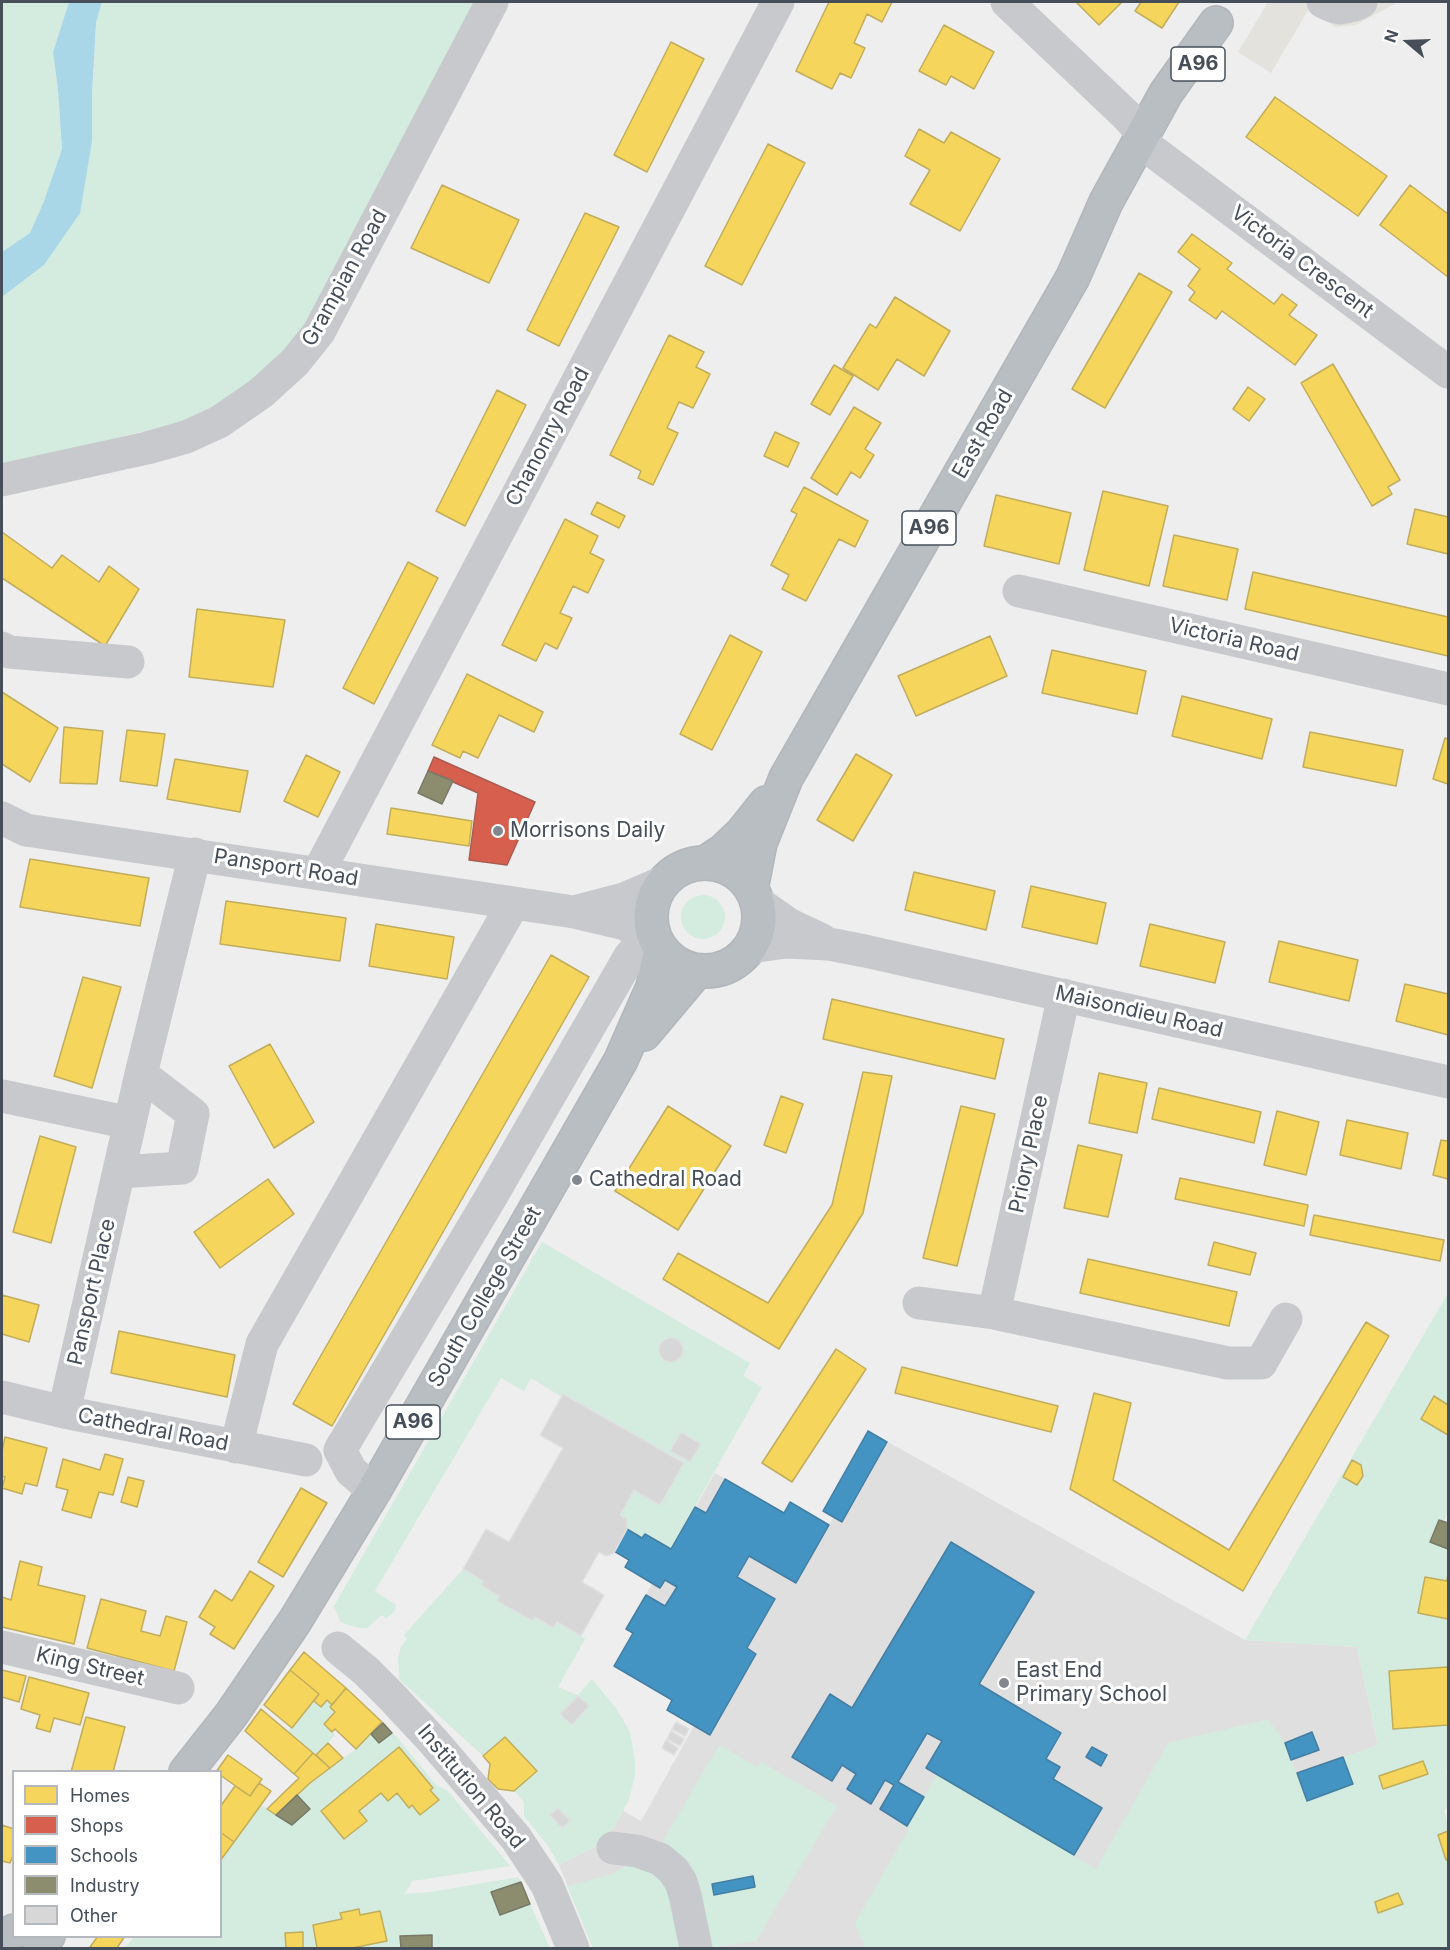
<!DOCTYPE html>
<html>
<head>
<meta charset="utf-8">
<style>
  body { margin:0 }
  #map { position:relative; width:1450px; height:1950px; overflow:hidden; background:#eee; font-family:Inter,sans-serif }
  canvas { display:block }
  .frame { position:absolute; inset:0; border:3px solid #464f59; pointer-events:none }
  .legend { position:absolute; left:12px; top:1770px; width:210px; height:168px; box-sizing:border-box; background:#fff; border:2px solid #b5b9bd; margin:0; padding:8px 10px; list-style:none; font-size:18px; color:#464f59 }
  .legend li { display:flex; align-items:center; gap:12px; height:30px }
  .legend b { width:30px; border:2px solid #b5b9bd }
  .north { position:absolute; left:1378px; top:12px; width:60px; height:60px; -webkit-text-stroke:4px #fff; paint-order:stroke; rotate:289deg; font-size:16px; font-weight:700; line-height:24px; text-align:center; color:#464f59 }
  .north::after { content:''; display:block; margin:auto; width:21px; height:27px; background:#464f59; clip-path:polygon(50% 0,100% 100%,50% 72%,0 100%) }
</style>
</head>
<body>
<div id="map">
<canvas width="1450" height="1950"></canvas>
<div class="frame"></div>
<ul class="legend">
<li><b style="height:16px;background:#f6d55c"></b>Homes</li>
<li><b style="height:16px;background:#d6604d"></b>Shops</li>
<li><b style="height:16px;background:#4393c3"></b>Schools</li>
<li><b style="height:16px;background:#8c8c6e"></b>Industry</li>
<li><b style="height:16px;background:#d7d7d8"></b>Other</li>
</ul>
<div class="north">N</div>
</div>
<script>
const ctx = document.querySelector('canvas').getContext('2d');
ctx.lineJoin = 'round';
function fill(path, color) { ctx.fillStyle = color; ctx.fill(path, 'evenodd'); }
const toPath = rows => new Path2D(rows.map(r => 'M' + r).join(''));
function stroke(path, color, width, dash) { ctx.strokeStyle = color; ctx.lineWidth = width; ctx.lineCap = dash ? 'butt' : 'round'; ctx.setLineDash(dash || []); ctx.stroke(path); }
function write(font, color, halo, rows, align = 'center') {
  ctx.font = font + ' Inter,sans-serif'; ctx.lineWidth = 6; ctx.setLineDash([]); ctx.textBaseline = 'middle'; ctx.strokeStyle = halo; ctx.fillStyle = color; for (const [text, x, y, turn = 0] of rows) {
    ctx.save(); ctx.translate(x, y); ctx.rotate((+turn || 0) * Math.PI / 180); ctx.textAlign = isNaN(turn) ? turn : align; if (halo) ctx.strokeText(text, 0, 0); ctx.fillText(text, 0, 0); ctx.restore();
  }
}
const commercial = toPath([
  [1268,2,1398,2,1356,25,1335,27,1310,7,1271,73,1238,52]
]);
const education = toPath([
  [868,1431,1245,1640,1357,1647,1378,1745,1297,1774,1318,1832,1389,1948,593,1948,559,1865,595,1847,614,1827,623,1811,641,1821,694,1726,667,1710,672,1700,614,1666,632,1634,626,1629,715,1473,784,1513,790,1502,829,1525,834,1517,823,1511]
]);
const green = toPath([
  [2,2,69,2,53,52,58,90,62,149,44,201,30,233,2,252],
  [102,2,475,2,305,324,283,351,254,381,223,402,181,422,2,466,2,297,44,265,92,141,92,94,96,23],
  '681 917a22 22 0 1 1 44 0a22 22 0 1 1-44 0Z',
  [542,1242,750,1363,743,1376,762,1387,671,1549,645,1534,642,1538,627,1529,627,1519,620,1515,634,1490,660,1505,684,1463,564,1394,562,1397,531,1378,524,1391,501,1378,375,1591,396,1605,394,1612,386,1619,382,1615,367,1628,358,1628,340,1622,334,1606],
  [1448,1293,1448,1510,1444,1522,1439,1520,1431,1542,1448,1549,1448,1667,1389,1672,1393,1729,1448,1725,1448,1770,1446,1772,1448,1780,1448,1808,1444,1810,1448,1822,1448,1831,1438,1835,1446,1859,1448,1859,1448,1948,865,1948,855,1923,910,1827,907,1826,937,1774,1096,1869,1168,1743,1268,1719,1285,1743,1307,1801,1353,1785,1343,1757,1378,1745,1357,1647,1245,1640],
  [1423,1761,1427,1774,1383,1789,1379,1776],
  [463,1569,483,1581,481,1585,499,1596,497,1601,532,1621,535,1617,553,1627,557,1622,585,1639,558,1687,578,1695,592,1679,616,1708,630,1732,635,1760,635,1775,629,1800,623,1811,614,1827,595,1847,559,1865,548,1846,524,1816,524,1802,483,1756,399,1679,398,1658,401,1647,407,1639,404,1635],
  [327,1700,332,1705,330,1707,335,1712,324,1724,335,1735,316,1755,288,1731,314,1701,320,1707],
  [382,1722,397,1737,436,1785,448,1791,510,1866,413,1881,404,1894,431,1892,518,1877,521,1882,491,1892,500,1915,530,1904,550,1948,432,1948,431,1935,401,1936,401,1948,303,1948,302,1932,286,1933,286,1948,125,1948,134,1937,220,1936,221,1861,261,1805,276,1814,310,1783,356,1749],
  [399,1747,432,1787,430,1790,439,1800,410,1807,397,1793,388,1801,381,1793,359,1811,367,1821,344,1839,322,1811],
  [719,1745,757,1767,761,1762,837,1806,756,1941,710,1948,695,1875,691,1865,685,1858,662,1843],
  [637,1864,670,1882,681,1944,678,1948,593,1948,567,1886,610,1875,629,1865]
]);
const water = toPath([
  [69,2,102,2,96,23,92,94,92,141,80,213,44,265,2,297,2,252,30,233,44,201,62,149,58,90,53,52]
]);
const homes = toPath([
  [829,2,892,2,882,22,867,14,854,43,865,48,851,78,840,73,832,89,796,71,829,2],
  [1076,2,1122,2,1099,25,1076,2],
  [1141,2,1179,2,1162,28,1135,11,1141,2],
  [944,25,994,52,974,89,951,76,946,85,919,71,944,25],
  [671,42,704,59,647,172,614,155,671,42],
  [1275,97,1387,176,1358,216,1246,137,1275,97],
  [919,129,944,143,951,132,1000,159,960,231,910,204,930,170,905,156,919,129],
  [768,144,805,163,742,285,705,266,768,144],
  [442,185,519,220,489,283,411,248,442,185],
  [1410,185,1448,214,1448,277,1380,225,1410,185],
  [585,213,619,227,559,346,527,330,585,213],
  [1192,234,1232,263,1227,269,1274,304,1282,294,1297,305,1289,315,1317,335,1295,365,1222,311,1216,319,1189,300,1195,292,1188,286,1200,269,1178,252,1192,234],
  [1139,273,1172,292,1105,408,1072,389,1139,273],
  [895,297,950,331,924,376,897,359,878,390,843,368,870,324,876,328,895,297],
  [669,335,704,352,696,367,710,374,693,408,679,402,667,428,678,433,653,485,638,478,641,471,610,455,669,335],
  [1333,364,1400,480,1388,487,1392,494,1372,506,1301,383,1333,364],
  [834,365,853,376,830,415,811,404,834,365],
  [1248,387,1265,399,1249,421,1233,409,1248,387],
  [497,390,526,405,465,526,436,511,497,390],
  [854,407,881,423,865,449,874,455,860,478,851,472,837,495,811,478,854,407],
  [775,432,799,443,788,467,764,456,775,432],
  [804,487,868,521,855,547,839,539,806,601,782,589,789,575,771,565,797,514,791,511,804,487],
  [1103,491,1168,506,1149,586,1084,570,1103,491],
  [996,495,1071,513,1059,564,984,546,996,495],
  [597,502,625,516,619,528,591,514,597,502],
  [1415,509,1448,517,1448,554,1407,544,1415,509],
  [565,519,598,536,590,553,604,560,588,593,573,586,560,613,572,618,557,649,545,643,536,661,502,645,565,519],
  [2,532,52,568,62,555,99,582,109,566,139,589,105,646,2,578,2,532],
  [1174,535,1238,549,1227,600,1163,586,1174,535],
  [408,562,438,578,374,704,343,688,408,562],
  [1253,572,1448,617,1448,656,1245,609,1253,572],
  [197,609,285,620,273,687,189,677,197,609],
  [730,635,762,652,712,750,680,734,730,635],
  [990,636,1007,676,916,716,898,676,990,636],
  [1052,650,1146,671,1137,714,1042,693,1052,650],
  [467,674,543,712,534,732,499,715,478,758,463,751,460,758,432,745,467,674],
  [2,692,58,728,30,782,2,764,2,692],
  [1182,696,1272,719,1262,759,1172,736,1182,696],
  [64,727,103,731,97,784,60,783,64,727],
  [127,730,165,734,157,786,120,781,127,730],
  [1310,732,1403,750,1396,786,1303,767,1310,732],
  [1445,738,1448,739,1448,784,1433,779,1445,738],
  [856,754,892,775,853,841,817,820,856,754],
  [306,755,340,772,318,817,284,801,306,755],
  [175,759,248,771,240,812,167,799,175,759],
  [391,808,472,821,469,846,387,834,391,808],
  [30,859,149,878,140,926,20,907,30,859],
  [914,872,995,891,986,930,905,910,914,872],
  [1031,886,1106,903,1097,944,1022,927,1031,886],
  [226,901,346,918,340,961,220,944,226,901],
  [376,924,454,937,447,979,369,966,376,924],
  [1150,924,1225,942,1215,983,1140,966,1150,924],
  [1279,941,1358,960,1349,1001,1269,982,1279,941],
  [551,955,589,977,332,1426,293,1404,551,955],
  [83,977,121,987,92,1088,54,1076,83,977],
  [1405,984,1448,994,1448,1035,1396,1021,1405,984],
  [832,999,1004,1039,995,1079,823,1039,832,999],
  [270,1044,314,1122,274,1148,229,1066,270,1044],
  [863,1072,892,1076,863,1213,779,1349,663,1279,678,1253,768,1303,832,1205,863,1072],
  [1099,1073,1147,1083,1137,1133,1089,1123,1099,1073],
  [1159,1088,1261,1112,1254,1143,1152,1119,1159,1088],
  [781,1096,803,1104,786,1153,764,1145,781,1096],
  [668,1106,731,1146,678,1230,615,1191,668,1106],
  [961,1106,995,1114,957,1266,923,1258,961,1106],
  [1277,1111,1319,1122,1306,1175,1264,1165,1277,1111],
  [1347,1120,1408,1133,1401,1169,1340,1155,1347,1120],
  [40,1136,76,1147,51,1243,13,1232,40,1136],
  [1441,1140,1448,1141,1448,1179,1433,1175,1441,1140],
  [1078,1145,1122,1155,1108,1217,1064,1208,1078,1145],
  [1180,1178,1308,1205,1304,1226,1175,1199,1180,1178],
  [268,1179,294,1214,220,1268,194,1232,268,1179],
  [1314,1215,1444,1240,1440,1261,1310,1235,1314,1215],
  [1214,1242,1256,1253,1250,1275,1208,1265,1214,1242],
  [1088,1259,1237,1292,1229,1326,1080,1293,1088,1259],
  [2,1295,39,1305,29,1342,2,1334,2,1295],
  [1366,1322,1389,1336,1243,1591,1070,1489,1094,1393,1131,1403,1113,1480,1229,1550,1366,1322],
  [119,1331,235,1355,227,1397,111,1373,119,1331],
  [836,1349,866,1369,792,1482,762,1463,836,1349],
  [902,1367,1058,1406,1051,1432,895,1393,902,1367],
  [1434,1396,1448,1405,1448,1435,1421,1419,1434,1396],
  [5,1437,47,1448,37,1486,25,1483,22,1494,2,1488,5,1477,2,1476,2,1451,5,1437],
  [105,1454,123,1459,113,1495,99,1492,91,1518,62,1510,68,1490,56,1487,63,1459,100,1470,105,1454],
  [1352,1460,1361,1465,1363,1476,1357,1485,1343,1477,1352,1460],
  [128,1477,144,1481,137,1507,121,1502,128,1477],
  [301,1488,327,1503,283,1577,258,1562,301,1488],
  [20,1561,42,1567,38,1585,85,1596,74,1644,2,1627,2,1597,11,1600,20,1561],
  [250,1571,274,1586,234,1649,210,1634,215,1627,199,1617,215,1590,232,1601,250,1571],
  [1448,1572,1448,1619,1418,1613,1425,1577,1447,1581,1448,1572],
  [101,1599,146,1611,141,1631,160,1636,166,1616,187,1622,174,1671,87,1648,101,1599],
  [304,1652,346,1688,332,1705,327,1700,321,1707,314,1701,319,1694,290,1670,304,1652],
  [1448,1667,1448,1725,1393,1729,1389,1671,1448,1667],
  [2,1670,26,1676,19,1702,2,1697,2,1670],
  [290,1670,319,1694,292,1728,264,1705,290,1670],
  [29,1677,89,1693,80,1725,54,1718,50,1732,36,1728,40,1715,21,1709,29,1677],
  [346,1688,382,1722,356,1749,335,1729,332,1732,324,1724,335,1712,330,1707,346,1688],
  [261,1709,313,1753,294,1774,245,1731,261,1709],
  [86,1717,125,1727,113,1772,71,1772,86,1717],
  [505,1737,537,1771,514,1791,498,1789,488,1779,490,1764,483,1756,505,1737],
  [328,1743,343,1758,330,1768,316,1755,328,1743],
  [399,1747,433,1788,430,1790,439,1800,420,1815,412,1805,409,1808,397,1793,388,1801,381,1793,359,1811,367,1821,344,1839,321,1811,399,1747],
  [313,1753,330,1768,310,1783,276,1815,267,1809,299,1778,294,1774,313,1753],
  [228,1755,262,1779,250,1796,220,1775,220,1772,216,1772,228,1755],
  [1423,1761,1428,1774,1383,1789,1379,1776,1423,1761],
  [259,1783,271,1791,234,1842,220,1832,220,1807,235,1786,250,1796,259,1783],
  [2,1825,14,1829,14,1853,10,1863,2,1861,2,1825],
  [1448,1831,1448,1859,1446,1860,1438,1835,1448,1831],
  [220,1832,234,1842,220,1861,220,1832],
  [1398,1893,1403,1904,1378,1913,1375,1902,1398,1893],
  [359,1909,360,1915,380,1911,387,1941,352,1948,317,1948,313,1925,342,1919,340,1913,359,1909],
  [303,1932,303,1948,286,1948,285,1933,303,1932],
  [98,1936,125,1936,117,1948,92,1948,90,1947,98,1936]
]);
const shops = toPath([
  [434,757,535,802,507,865,469,860,478,793,428,771,434,757]
]);
const schools = toPath([
  [868,1431,887,1442,842,1522,823,1511,868,1431],
  [725,1479,784,1513,790,1502,829,1525,796,1583,749,1556,737,1577,775,1599,747,1648,756,1654,710,1735,667,1710,672,1700,614,1666,633,1633,626,1629,646,1595,665,1606,677,1587,665,1580,660,1588,625,1567,629,1560,614,1551,627,1529,642,1538,645,1534,671,1549,695,1507,706,1513,725,1479],
  [951,1542,1034,1592,979,1684,1061,1733,1046,1759,1060,1767,1053,1779,1102,1808,1074,1855,926,1768,942,1741,927,1733,898,1782,924,1797,907,1826,880,1809,894,1785,885,1780,871,1804,847,1789,856,1774,842,1765,832,1781,792,1757,830,1694,852,1708,951,1542],
  [1312,1732,1319,1750,1291,1760,1285,1743,1312,1732],
  [1092,1747,1107,1755,1101,1766,1086,1757,1092,1747],
  [1343,1757,1353,1784,1307,1801,1297,1773,1343,1757],
  [753,1876,755,1887,714,1895,712,1884,753,1876]
]);
const industry = toPath([
  [428,771,453,781,442,804,418,793,428,771],
  [1439,1520,1448,1523,1448,1549,1430,1542,1439,1520],
  [383,1723,392,1733,379,1743,371,1734,383,1723],
  [297,1795,310,1809,292,1825,276,1815,297,1795],
  [521,1882,530,1904,500,1915,491,1892,521,1882],
  [432,1935,432,1948,401,1948,400,1936,432,1935]
]);
const building = toPath([
  '659 1350a12 12 0 1 1 24 0a12 12 0 1 1-24 0Z',
  [563,1394,684,1463,660,1505,634,1490,620,1515,627,1519,627,1529,614,1553,606,1556,599,1552,582,1582,604,1595,581,1636,557,1622,553,1628,535,1617,533,1621,497,1601,499,1596,481,1585,483,1581,463,1569,486,1529,509,1542,563,1448,540,1435,563,1394],
  [681,1432,701,1444,690,1462,670,1451,681,1432],
  [578,1696,589,1706,572,1725,560,1714,578,1696],
  [676,1722,689,1729,685,1736,672,1729,676,1722],
  [671,1731,684,1739,680,1746,667,1739,671,1731],
  [666,1740,678,1748,674,1755,662,1748,666,1740],
  [558,1808,570,1821,562,1828,550,1815,558,1808]
]);
const minor = toPath([
  [1007,2,1127,116,1143,134],
  [1323,2,1332,6,1340,8,1354,5,1361,2],
  [1154,152,1448,372],
  [2,480,147,448,186,437,219,422,261,393,295,362,319,332,492,2],
  [1019,591,1448,689],
  [2,648,9,652,128,662],
  [2,818,26,830,574,912,625,924,657,943],
  [318,873,778,2],
  [757,902,790,925,822,940],
  [578,911,624,899,664,882],
  [751,947,786,942,829,944,865,951,1448,1082],
  [1064,995,994,1313,1228,1363,1261,1363,1286,1319],
  [2,1096,130,1123],
  [119,1172,182,1168,193,1114,141,1074],
  [919,1303,994,1313],
  [2,1397,64,1412,306,1460],
  [64,1412,141,1074,195,854],
  [236,1447,262,1344,513,904],
  [374,1491,351,1471,340,1450,491,1197,630,956,648,937],
  [2,1647,178,1688],
  [338,1648,366,1671,392,1697,433,1741,516,1838,547,1885,573,1948],
  [613,1848,637,1851,660,1859,673,1870,681,1882,685,1895,696,1948]
]);
const highway = toPath([
  '651 917a54 54 0 1 1 108 0a54 54 0 1 1-108 0Z',
  [705,863,723,851,742,833,766,803],
  [751,889,760,843,786,778,1073,277,1106,202,1166,93,1216,23],
  [644,1034,697,971],
  [186,1772,231,1715,295,1621,374,1491,621,1060,653,987,661,949],
  [2,1939,14,1931],
  [40,1948,48,1936]
]);
const markers = [
  [498,831,6,"#81878d"],
  [577,1180,6,"#81878d"],
  [1004,1683,6,"#81878d"]
];
const shields = [
  [1198,64,54],
  [929,528,54],
  [413,1422,54]
];
const shieldNames = [
  ["A96",1198,64],
  ["A96",929,528],
  ["A96",413,1422]
];
const streetNames = [
  ["Victoria Crescent",1302,262,37],
  ["Grampian Road",345,278,-61],
  ["East Road",983,434,-60],
  ["Chanonry Road",548,437,-62],
  ["Victoria Road",1234,640,13],
  ["Pansport Road",286,868,9],
  ["Maisondieu Road",1139,1012,13],
  ["Priory Place",1029,1154,-78],
  ["Pansport Place",92,1292,-77],
  ["South College Street",485,1297,-60],
  ["Cathedral Road",153,1430,11],
  ["King Street",90,1667,13],
  ["Institution Road",471,1787,50]
];
const poiNames = [
  ["Morrisons Daily",510,831],
  ["Cathedral Road",589,1180],
  ["East End",1016,1671],
  ["Primary School",1016,1695]
];
fill(commercial, '#e4e2dc');
fill(education, '#e0dfdf');
fill(green, '#d3ecdf');
fill(water, '#aad7e8');
fill(homes, '#f6d55c');
stroke(homes, '#c1ad5b', 1.5);
fill(shops, '#d6604d');
stroke(shops, '#ab5b51', 1.5);
fill(schools, '#4393c3');
stroke(schools, '#447fa3', 1.5);
fill(industry, '#8c8c6e');
stroke(industry, '#777a68', 1.5);
fill(building, '#d7d7d8');
stroke(building, '#dfe0e1', 1.5);
stroke(highway, '#b3b7bc', 36);
stroke(minor, '#c8c9cc', 33);
stroke(highway, '#b9bec3', 33);
for (const [x, y, r, color] of markers) { const dot = new Path2D(); dot.arc(x, y, r, 0, 2 * Math.PI); ctx.fillStyle = color; ctx.fill(dot); stroke(dot, '#fff', 2); }
for (const [x, y, w] of shields) { const box = new Path2D(); box.roundRect(x - w / 2, y - 17, w, 34, 4.5); ctx.fillStyle = '#fff'; ctx.fill(box); stroke(box, '#464f59', 1.5); }
write('bold 20px', '#464f59', null, shieldNames);
write('21px', '#464f59', '#fff', streetNames);
write('21px', '#464f59', '#fff', poiNames, 'left');
</script>
</body>
</html>
